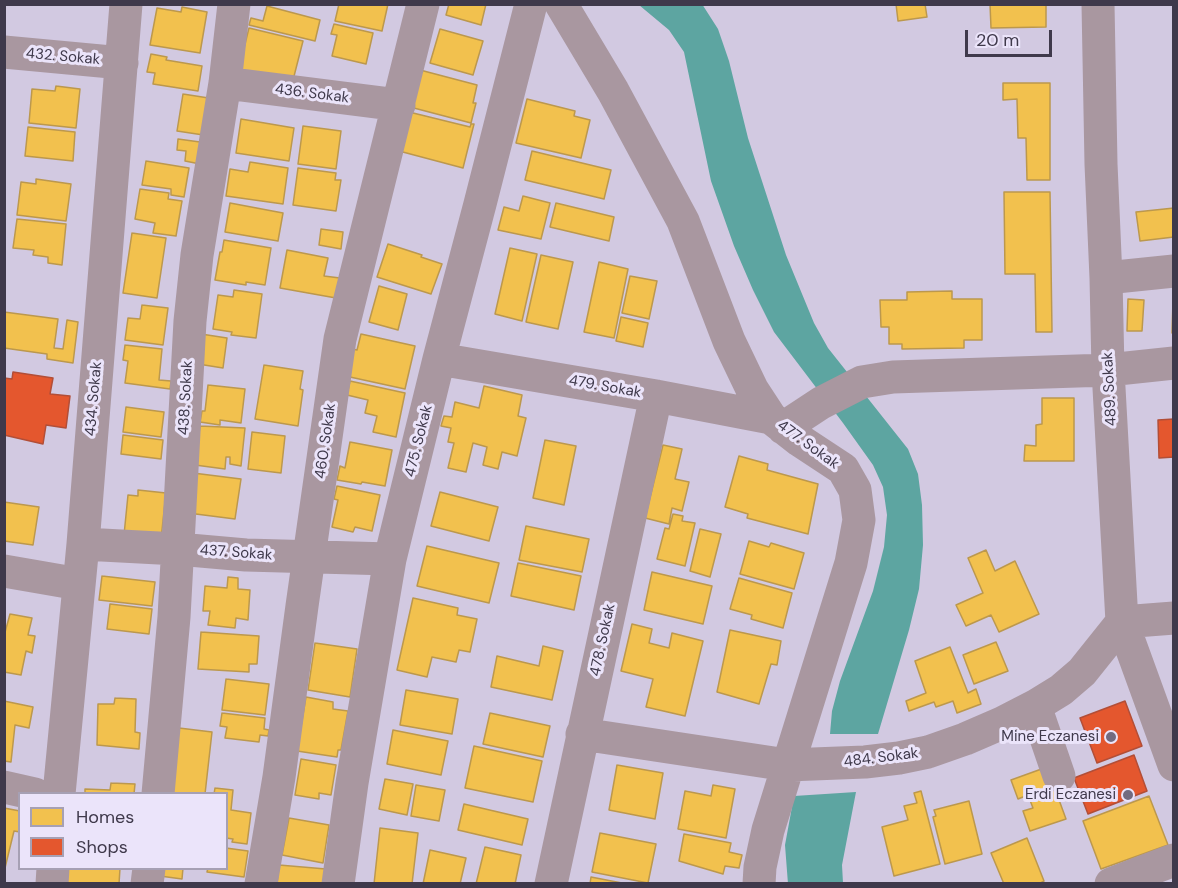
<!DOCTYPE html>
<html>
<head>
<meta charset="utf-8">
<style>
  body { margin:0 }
  #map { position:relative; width:1178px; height:888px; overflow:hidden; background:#d2c9e1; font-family:"DM Sans",sans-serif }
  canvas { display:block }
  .frame { position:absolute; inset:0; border:6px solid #3f394b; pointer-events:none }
  .legend { position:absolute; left:18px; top:792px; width:210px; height:78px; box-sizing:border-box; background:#ebe4fa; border:2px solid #a6a0b4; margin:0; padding:8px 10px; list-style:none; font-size:18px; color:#3f394b }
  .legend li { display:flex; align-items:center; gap:12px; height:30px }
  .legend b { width:30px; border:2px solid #a6a0b4 }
  .scale { position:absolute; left:965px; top:30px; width:87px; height:27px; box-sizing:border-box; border:3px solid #3f394b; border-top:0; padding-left:8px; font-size:18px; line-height:21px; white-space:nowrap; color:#3f394b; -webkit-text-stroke:4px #ebe4fa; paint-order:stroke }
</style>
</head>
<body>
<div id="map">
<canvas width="1178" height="888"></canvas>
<div class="frame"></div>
<ul class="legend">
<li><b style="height:16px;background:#f2c14e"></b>Homes</li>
<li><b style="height:16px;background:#e4572e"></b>Shops</li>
</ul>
<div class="scale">20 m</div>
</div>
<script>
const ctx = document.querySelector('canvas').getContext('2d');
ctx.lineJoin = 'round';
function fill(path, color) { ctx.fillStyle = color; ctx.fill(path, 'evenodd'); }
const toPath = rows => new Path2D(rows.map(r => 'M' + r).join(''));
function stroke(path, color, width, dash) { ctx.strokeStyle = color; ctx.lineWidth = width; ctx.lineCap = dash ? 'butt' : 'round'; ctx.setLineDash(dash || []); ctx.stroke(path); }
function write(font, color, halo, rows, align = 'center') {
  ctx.font = font + ' "DM Sans",sans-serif'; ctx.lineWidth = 6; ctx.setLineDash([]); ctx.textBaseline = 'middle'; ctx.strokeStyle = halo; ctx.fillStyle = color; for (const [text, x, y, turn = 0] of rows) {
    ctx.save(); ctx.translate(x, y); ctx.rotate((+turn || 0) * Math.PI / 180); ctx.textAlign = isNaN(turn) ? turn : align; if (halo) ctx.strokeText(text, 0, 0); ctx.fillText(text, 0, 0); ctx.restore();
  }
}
const water = toPath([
  [702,4,718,29,729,61,748,138,786,255,814,323,828,348,908,449,918,474,922,505,923,545,919,589,909,630,878,734,830,734,832,711,840,681,873,591,884,547,887,515,883,487,873,465,843,423,774,332,753,290,734,246,711,181,684,52,669,30,639,5],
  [856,792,842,865,843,883,788,884,785,845,794,796]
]);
const homes = toPath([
  [339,4,388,4,382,31,335,21,339,4],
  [449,4,486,4,481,25,446,15,449,4],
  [896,4,925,4,927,17,898,21,896,4],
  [990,4,1046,4,1046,27,991,28,990,4],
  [267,6,320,20,315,41,249,25,251,18,263,21,267,6],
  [182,7,207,12,200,53,150,45,157,8,181,12,182,7],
  [334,24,373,33,366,64,332,56,337,35,331,34,334,24],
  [249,28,303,41,292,84,238,72,249,28],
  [440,29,483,41,473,75,430,63,440,29],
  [151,54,167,57,166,60,202,66,198,91,153,84,155,73,147,72,151,54],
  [420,70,477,85,473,103,476,103,471,123,410,107,420,70],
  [1003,83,1050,83,1050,180,1027,180,1026,138,1018,138,1017,99,1003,100,1003,83],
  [56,86,80,89,76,128,29,123,32,89,55,91,56,86],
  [183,94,215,99,210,136,177,131,183,94],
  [527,99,575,111,574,116,590,120,581,158,516,143,527,99],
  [409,112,470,127,471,124,474,124,463,168,399,151,409,112],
  [241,119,294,128,289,161,236,153,241,119],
  [303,126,341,131,336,169,298,164,303,126],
  [28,127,75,132,73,161,25,156,28,127],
  [178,139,200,142,200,164,185,161,186,151,177,150,178,139],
  [532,151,611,170,604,199,525,180,532,151],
  [146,161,189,168,184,197,171,195,171,189,142,185,146,161],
  [250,162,288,168,283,204,226,196,230,169,248,172,250,162],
  [298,168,336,173,335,180,341,180,336,211,293,205,298,168],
  [36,179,71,184,66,221,17,215,21,182,36,184,36,179],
  [140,189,169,193,168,199,182,201,176,236,153,233,155,223,135,219,140,189],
  [1004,192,1050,192,1052,332,1036,332,1035,274,1005,274,1004,192],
  [523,196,550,203,541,239,498,230,504,207,519,211,523,196],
  [230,203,283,213,278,241,225,232,230,203],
  [556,203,614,217,609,241,550,227,556,203],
  [1174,208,1174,237,1140,241,1136,212,1174,208],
  [17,219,66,224,62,265,48,263,48,257,33,255,34,250,13,248,17,219],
  [321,229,343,232,341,249,319,245,321,229],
  [132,233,166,238,157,298,123,293,132,233],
  [224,240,271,248,265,285,246,282,246,285,215,280,220,252,222,252,224,240],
  [388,244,422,255,421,257,442,264,431,294,377,277,388,244],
  [510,248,537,254,522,321,495,314,510,248],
  [287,250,328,258,324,276,340,278,336,298,280,288,287,250],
  [541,255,573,262,558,329,526,322,541,255],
  [599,262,628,269,614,338,584,332,599,262],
  [630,276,657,281,649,319,622,313,630,276],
  [379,286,407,294,398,330,369,322,379,286],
  [234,290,262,294,256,338,231,335,232,332,213,329,218,295,233,297,234,290],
  [952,291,952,299,982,299,982,340,964,340,964,348,902,349,902,344,889,344,889,327,881,327,880,300,907,300,907,292,952,291],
  [1128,299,1144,300,1142,331,1127,331,1128,299],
  [1173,301,1174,301,1174,333,1172,333,1173,301],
  [142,305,168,308,163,345,125,340,128,318,140,319,142,305],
  [4,312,58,319,54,348,63,349,67,320,78,322,73,363,47,359,47,354,4,348,4,312],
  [621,317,648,323,643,347,616,341,621,317],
  [201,334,227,338,223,368,198,364,201,334],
  [361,334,415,346,405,389,350,377,352,349,357,350,361,334],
  [125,345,162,349,159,380,171,381,170,389,125,383,128,361,123,360,125,345],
  [264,365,303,371,300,389,303,390,298,426,255,419,264,365],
  [350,381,405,393,396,437,373,432,377,416,365,413,368,400,347,395,350,381],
  [208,385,245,389,241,423,220,420,220,425,200,422,202,411,205,411,208,385],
  [484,386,522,395,518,416,526,418,517,456,502,452,498,469,483,465,487,447,473,443,466,472,448,468,454,443,448,442,451,428,441,426,444,416,452,417,455,402,479,408,484,386],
  [1042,398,1074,398,1074,461,1024,461,1025,445,1036,446,1036,425,1042,424,1042,398],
  [126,407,164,412,161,437,123,432,126,407],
  [200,426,245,428,241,466,230,464,230,457,226,457,225,469,195,465,200,426],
  [252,432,285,436,281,473,248,469,252,432],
  [123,435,163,440,161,459,121,454,123,435],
  [545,440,576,446,564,505,533,498,545,440],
  [350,442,392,450,385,486,362,482,361,484,337,480,340,466,345,468,350,442],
  [663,445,682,449,675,479,689,482,682,511,672,508,669,524,645,518,663,445],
  [739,456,768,464,767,470,818,484,808,534,747,518,748,514,725,507,739,456],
  [193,473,241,479,235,519,188,513,193,473],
  [337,486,380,495,372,531,355,527,353,532,332,527,338,500,334,499,337,486],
  [138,490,166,493,161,539,124,535,128,495,138,496,138,490],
  [440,492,498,507,489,541,431,526,440,492],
  [4,502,39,507,33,545,4,541,4,502],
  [673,514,683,516,682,521,695,523,685,566,657,559,665,528,669,529,673,514],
  [526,526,589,539,582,572,519,560,526,526],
  [700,529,721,534,710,577,690,571,700,529],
  [749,541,769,547,771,543,804,553,794,589,740,574,749,541],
  [427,546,499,563,489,603,417,586,427,546],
  [986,550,995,571,1015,561,1039,614,999,632,991,615,966,626,956,605,983,593,968,558,986,550],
  [518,563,581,576,574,610,511,596,518,563],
  [652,572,712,586,703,624,644,610,652,572],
  [102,576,155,582,152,606,99,600,102,576],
  [228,577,238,578,238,589,250,590,248,620,236,618,235,628,208,625,210,611,203,611,205,586,227,588,228,577],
  [739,578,792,593,783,628,751,619,752,615,730,609,739,578],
  [413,598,458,608,457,615,477,619,470,652,459,650,456,662,432,657,427,677,397,670,413,598],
  [110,604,152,609,149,634,107,629,110,604],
  [10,614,32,618,28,635,35,636,32,653,26,651,21,675,4,672,4,636,10,614],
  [632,624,652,629,649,643,669,648,672,633,703,641,685,716,646,707,653,679,621,671,632,624],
  [730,630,781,641,777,665,771,664,759,704,717,692,730,630],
  [201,632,259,636,257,664,249,664,249,672,198,669,201,632],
  [996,642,1008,671,974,684,963,655,996,642],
  [315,643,357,649,350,697,308,690,315,643],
  [543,646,563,651,552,700,491,687,497,656,539,666,543,646],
  [950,647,968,693,976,689,981,704,957,713,953,701,936,707,934,702,909,711,906,701,926,693,915,661,950,647],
  [226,679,269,684,265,715,222,710,226,679],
  [406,690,458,699,452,734,400,725,406,690],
  [306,697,333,702,333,709,348,711,341,750,338,750,337,757,297,751,306,697],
  [115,698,136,699,135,732,140,733,139,749,97,745,98,704,114,704,115,698],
  [4,701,33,707,29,728,15,725,11,762,4,761,4,701],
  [222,713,265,718,264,729,269,730,268,736,260,735,259,742,225,738,227,727,220,726,222,713],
  [490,713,550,726,543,757,483,744,490,713],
  [179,728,212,732,205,794,172,794,179,728],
  [393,730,448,741,441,775,387,764,393,730],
  [474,746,542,761,533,802,465,788,474,746],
  [301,759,336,765,331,795,319,793,319,799,295,795,301,759],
  [617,765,663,773,655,819,609,810,617,765],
  [1047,767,1066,819,1030,831,1023,811,1033,808,1028,795,1018,799,1011,780,1047,767],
  [385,779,413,784,407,815,379,809,385,779],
  [111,783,135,784,134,794,85,794,85,789,110,790,111,783],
  [416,785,445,790,439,821,411,816,416,785],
  [713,785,735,789,726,838,678,829,685,791,711,796,713,785],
  [215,788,233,790,231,810,251,813,247,844,232,842,233,839,226,838,226,794,214,794,215,788],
  [921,791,940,864,894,876,882,827,908,820,904,806,917,803,914,793,921,791],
  [1149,796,1168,845,1101,869,1083,821,1149,796],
  [969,801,982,854,945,864,933,817,936,816,934,810,969,801],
  [464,804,528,819,522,845,458,830,464,804],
  [4,808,20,811,20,832,14,831,4,872,4,808],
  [289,818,329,825,323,863,282,855,289,818],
  [380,828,418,833,412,884,374,884,380,828],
  [600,833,656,844,648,883,592,872,600,833],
  [684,834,731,843,729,852,742,855,739,868,725,866,723,874,679,861,684,834],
  [1027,838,1044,881,1039,884,1004,884,991,853,1027,838],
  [485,847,521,855,515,884,476,884,485,847],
  [226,848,248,851,244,877,207,872,208,868,226,868,226,848],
  [430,850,466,858,460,884,423,884,430,850],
  [279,865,326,869,325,884,277,884,279,865],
  [67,868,120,868,119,884,66,884,67,868],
  [161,868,183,868,182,879,160,876,161,868],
  [591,877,627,884,590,884,591,877]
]);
const shops = toPath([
  [13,372,53,378,50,394,70,396,66,428,46,425,43,444,4,435,4,378,12,379,13,372],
  [1174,419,1174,457,1159,458,1158,420,1174,419],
  [1125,701,1142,746,1097,763,1080,718,1125,701],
  [1134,755,1147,791,1088,814,1074,778,1134,755]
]);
const minor = toPath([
  [561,4,613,91,683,221,729,341,752,389,771,418,799,440,843,469,855,490,859,520,851,563,768,830,760,867,759,884],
  [1098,4,1101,164,1106,278,1108,370,1122,622,1174,765],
  [4,52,122,63],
  [225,83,399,105],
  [1106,278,1174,271],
  [439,359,656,396,771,418],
  [783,428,821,403,862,382,893,377,1108,370,1174,363],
  [83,544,178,549,246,555,390,559],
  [4,571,79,584],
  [1035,706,1059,776],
  [582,734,787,765,865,762,899,758,928,752,965,739,1002,723,1035,706,1061,690,1082,672,1122,622,1174,618],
  [4,787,35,794],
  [59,794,83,544,126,4],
  [158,794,174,617,190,321,197,255,225,83,234,4],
  [52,884,53,868],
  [147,884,149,868],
  [261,884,279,777,302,606,340,339,423,4],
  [338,884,352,783,390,559,439,359,480,204,531,4],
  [551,884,656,396],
  [1111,884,1174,860]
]);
const markers = [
  [1111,737,6,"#726b80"],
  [1128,795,6,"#726b80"]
];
const streetNames = [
  ["432. Sokak",63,57,5],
  ["436. Sokak",312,94,7],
  ["479. Sokak",605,387,10],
  ["489. Sokak",1110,389,-93],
  ["438. Sokak",186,398,-87],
  ["434. Sokak",94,399,-85],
  ["460. Sokak",326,441,-82],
  ["475. Sokak",419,441,-76],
  ["477. Sokak",808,445,36],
  ["437. Sokak",236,553,4],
  ["478. Sokak",603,640,-78],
  ["484. Sokak",881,758,-7]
];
const poiNames = [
  ["Mine Eczanesi",1099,737],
  ["Erdi Eczanesi",1116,795]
];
fill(water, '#5da5a1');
fill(homes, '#f2c14e');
stroke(homes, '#bc984d', 1.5);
fill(shops, '#e4572e');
stroke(shops, '#b24e37', 1.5);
stroke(minor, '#a997a0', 33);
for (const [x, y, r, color] of markers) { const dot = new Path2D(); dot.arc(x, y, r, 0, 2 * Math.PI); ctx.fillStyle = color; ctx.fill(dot); stroke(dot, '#ebe4fa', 2); }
write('15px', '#3f394b', '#ebe4fa', streetNames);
write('15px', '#3f394b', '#ebe4fa', poiNames, 'right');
</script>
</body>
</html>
